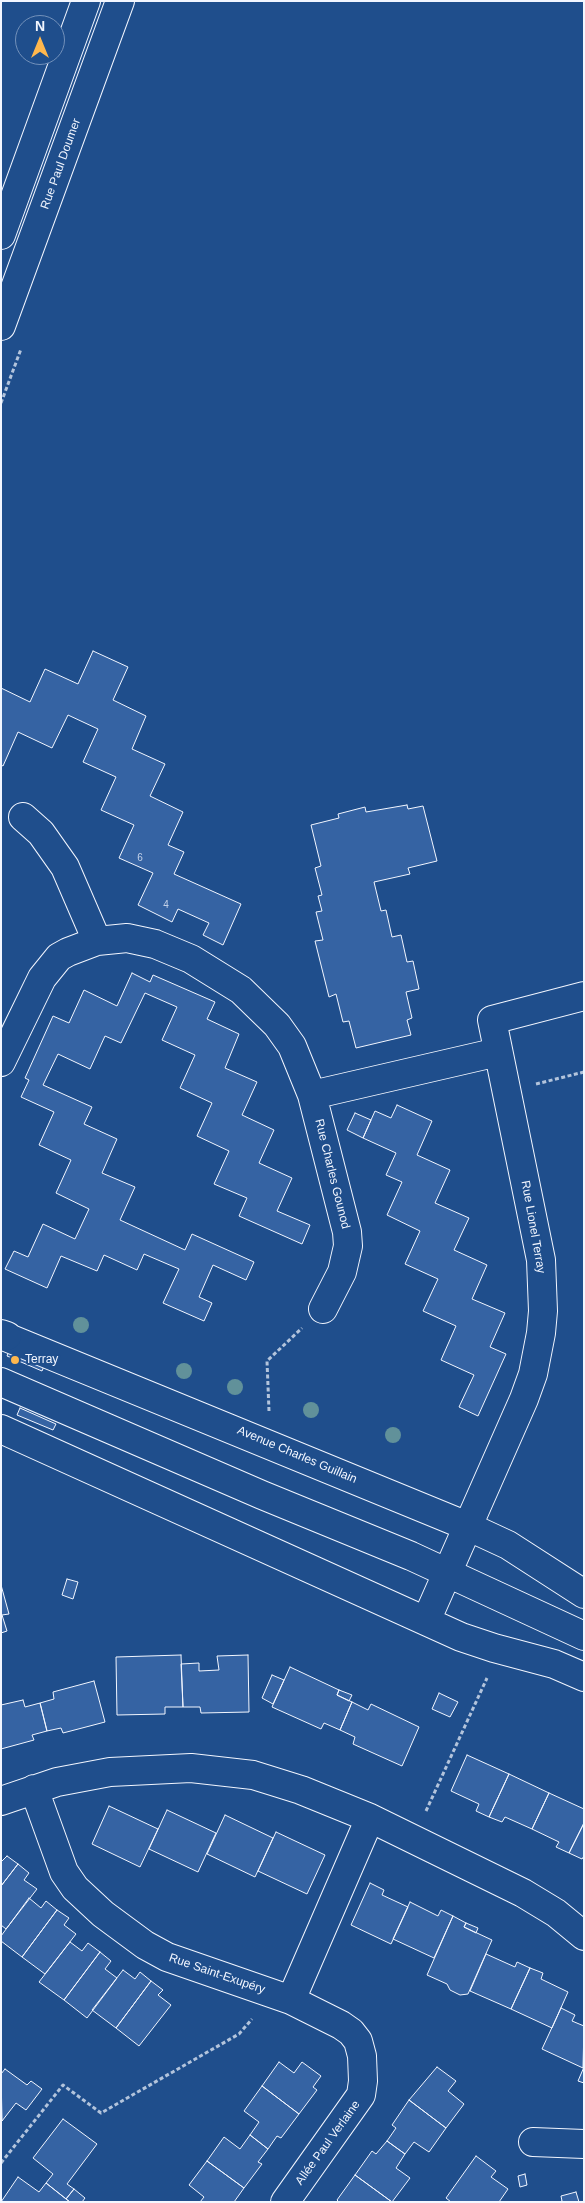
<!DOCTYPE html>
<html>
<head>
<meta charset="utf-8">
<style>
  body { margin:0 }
  #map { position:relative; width:585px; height:2203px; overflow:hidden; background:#1f4e8c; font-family:Arial,sans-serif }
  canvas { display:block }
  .frame { position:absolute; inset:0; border:2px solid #f2f6ff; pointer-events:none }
  .north { position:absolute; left:15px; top:15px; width:50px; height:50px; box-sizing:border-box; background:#1f4e8c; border:1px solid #7391ba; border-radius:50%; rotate:0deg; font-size:14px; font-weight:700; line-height:20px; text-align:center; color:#f2f6ff }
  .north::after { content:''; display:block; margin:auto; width:18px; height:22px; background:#ffb74d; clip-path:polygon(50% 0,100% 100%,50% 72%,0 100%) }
</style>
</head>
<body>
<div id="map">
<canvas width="585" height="2203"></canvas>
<div class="frame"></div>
<div class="north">N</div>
</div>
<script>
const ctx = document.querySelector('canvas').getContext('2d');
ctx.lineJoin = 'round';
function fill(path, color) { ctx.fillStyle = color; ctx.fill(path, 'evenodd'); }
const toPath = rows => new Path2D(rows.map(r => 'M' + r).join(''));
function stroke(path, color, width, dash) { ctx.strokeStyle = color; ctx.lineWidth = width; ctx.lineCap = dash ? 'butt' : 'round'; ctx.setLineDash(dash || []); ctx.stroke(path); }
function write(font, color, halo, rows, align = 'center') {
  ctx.font = font + ' Arial,sans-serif'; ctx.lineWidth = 4; ctx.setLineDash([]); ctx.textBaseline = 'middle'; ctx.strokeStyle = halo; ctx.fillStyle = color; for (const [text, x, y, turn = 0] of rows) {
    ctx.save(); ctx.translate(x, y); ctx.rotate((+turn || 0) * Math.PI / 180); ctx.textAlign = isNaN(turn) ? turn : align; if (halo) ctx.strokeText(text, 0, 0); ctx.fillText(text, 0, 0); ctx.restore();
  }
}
const building = toPath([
  [93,651,128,667,113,700,146,716,132,749,165,764,150,796,183,812,168,845,184,852,174,874,241,904,223,945,203,935,209,923,178,909,172,922,138,905,153,873,119,858,134,825,101,810,116,777,83,762,98,729,68,715,52,748,18,732,3,766,1,765,1,688,30,702,45,669,78,684,93,651],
  [407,805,408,809,423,806,437,861,408,868,410,874,374,882,381,911,386,910,392,937,401,935,407,962,413,961,419,989,406,992,412,1018,407,1020,411,1035,356,1048,349,1021,343,1022,336,994,329,997,315,941,323,940,316,912,322,911,318,896,322,895,315,868,321,866,311,825,339,818,338,814,365,807,366,812,407,805],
  [132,973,150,982,153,975,215,1002,207,1019,239,1034,225,1068,257,1082,242,1115,274,1130,259,1163,292,1178,277,1211,310,1225,302,1244,239,1216,247,1198,214,1184,229,1151,197,1136,212,1103,180,1088,195,1055,162,1040,177,1007,145,993,121,1043,105,1036,90,1069,58,1054,43,1085,92,1107,84,1124,117,1139,102,1173,135,1187,120,1220,185,1250,192,1234,254,1262,246,1280,213,1265,199,1297,212,1303,204,1321,163,1303,179,1269,144,1254,137,1270,104,1255,97,1271,61,1256,47,1288,5,1269,14,1251,28,1257,43,1224,75,1239,89,1209,56,1193,71,1160,39,1145,54,1112,21,1097,29,1080,25,1078,53,1016,69,1023,84,990,117,1006,132,973],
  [397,1105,432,1121,417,1155,450,1170,435,1203,469,1218,454,1250,487,1265,472,1299,505,1313,490,1347,506,1354,478,1416,459,1407,474,1375,441,1360,456,1326,423,1311,438,1279,405,1264,420,1231,387,1215,402,1182,386,1175,396,1153,363,1138,375,1111,391,1118,397,1105],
  [355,1113,371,1120,363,1138,347,1130,355,1113],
  [10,1349,45,1364,42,1371,7,1356,10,1349],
  [20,1408,56,1424,53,1430,17,1415,20,1408],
  [67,1579,78,1582,73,1599,62,1595,67,1579],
  [1,1585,9,1614,2,1615,7,1631,1,1633,1,1585],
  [181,1655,183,1707,165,1707,165,1714,117,1715,116,1657,181,1655],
  [248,1655,249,1712,201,1713,200,1707,183,1707,181,1664,199,1663,199,1671,219,1670,217,1656,248,1655],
  [290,1667,339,1690,337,1695,352,1702,340,1730,324,1723,321,1729,272,1707,290,1667],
  [272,1675,284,1680,273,1704,262,1698,272,1675],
  [94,1681,105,1722,63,1733,61,1728,47,1731,40,1703,54,1699,53,1692,94,1681],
  [339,1690,352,1695,349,1701,337,1695,339,1690],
  [439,1693,458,1702,450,1717,432,1709,439,1693],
  [23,1700,25,1707,40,1703,47,1731,32,1735,34,1740,1,1749,1,1705,23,1700],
  [352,1702,368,1710,371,1704,419,1727,402,1766,353,1744,355,1737,340,1730,352,1702],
  [467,1755,509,1774,489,1817,476,1811,479,1804,451,1791,467,1755],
  [509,1774,549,1793,532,1829,505,1817,502,1822,489,1817,509,1774],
  [549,1793,584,1809,584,1823,569,1853,556,1847,559,1842,532,1829,549,1793],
  [109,1806,158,1829,140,1867,92,1844,109,1806],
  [167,1810,216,1833,198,1872,149,1849,167,1810],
  [225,1815,273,1838,255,1877,207,1854,225,1815],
  [584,1823,584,1856,582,1859,569,1853,584,1823],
  [276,1832,325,1855,307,1894,258,1871,276,1832],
  [7,1856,18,1864,1,1886,1,1862,7,1856],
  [18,1864,29,1873,24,1880,37,1889,6,1929,1,1925,1,1886,18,1864],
  [370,1883,384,1890,382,1895,408,1907,391,1944,351,1925,370,1883],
  [29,1898,41,1908,46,1901,57,1910,22,1957,1,1941,1,1936,29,1898],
  [410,1902,438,1916,441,1910,453,1916,434,1958,393,1939,410,1902],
  [57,1910,69,1918,64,1925,76,1934,45,1974,22,1957,57,1910],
  [453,1916,466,1923,464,1927,492,1940,468,1994,460,1995,450,1990,447,1984,427,1975,453,1916],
  [466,1923,478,1928,476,1933,464,1927,466,1923],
  [70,1942,82,1951,88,1943,100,1952,64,2000,39,1982,70,1942],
  [100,1952,111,1961,105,1969,117,1978,87,2018,64,2000,100,1952],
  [486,1954,515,1967,517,1962,530,1968,511,2009,470,1991,486,1954],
  [530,1968,543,1973,541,1979,568,1992,552,2028,511,2009,530,1968],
  [123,1970,135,1979,140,1972,151,1981,116,2028,92,2010,123,1970],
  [151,1981,163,1990,158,1995,171,2005,139,2046,116,2028,151,1981],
  [561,2008,575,2015,572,2021,584,2026,583,2068,542,2049,561,2008],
  [279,2062,294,2073,302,2062,321,2076,313,2087,317,2090,299,2114,262,2086,279,2062],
  [437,2067,456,2081,448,2091,464,2104,446,2128,409,2100,437,2067],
  [584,2067,584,2083,578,2081,584,2067],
  [5,2069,27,2085,31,2081,42,2089,26,2110,16,2103,2,2121,1,2074,5,2069],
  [262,2086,299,2114,281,2138,277,2136,268,2149,250,2135,259,2122,244,2111,262,2086],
  [409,2100,446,2128,429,2152,414,2142,405,2154,387,2141,396,2128,392,2125,409,2100],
  [63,2119,97,2144,67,2184,74,2189,66,2199,46,2183,53,2174,33,2158,63,2119],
  [250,2135,268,2149,258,2162,262,2164,244,2188,207,2161,224,2137,240,2149,250,2135],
  [387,2141,405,2154,396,2168,410,2178,392,2202,355,2175,372,2151,376,2154,387,2141],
  [476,2156,496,2171,491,2177,508,2189,499,2202,451,2202,446,2198,476,2156],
  [207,2161,244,2188,234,2202,200,2202,204,2197,189,2185,207,2161],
  [525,2174,527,2185,520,2187,518,2176,525,2174],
  [355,2175,392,2202,339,2202,337,2200,355,2175],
  [18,2177,39,2192,46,2183,70,2202,1,2202,18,2177],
  [74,2189,85,2198,82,2202,70,2202,66,2199,74,2189],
  [576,2192,579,2202,559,2202,562,2201,561,2196,576,2192]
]);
const path = toPath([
  [1,403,21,349],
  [536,1084,584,1072],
  [269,1411,267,1361,302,1328],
  [426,1811,487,1678],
  [1,2163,63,2085,101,2113,239,2034,252,2019]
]);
const minor = toPath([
  [1,235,86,1],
  [23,817,41,833,65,867,97,941],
  [1,1062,42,978,59,957,68,952,97,941,127,938,155,944,191,959,241,990,277,1025,292,1046,312,1095,347,1232,348,1246,342,1272,323,1309],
  [312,1095,498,1052],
  [1,1335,467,1526,508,1545,584,1594],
  [1,1382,262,1495,411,1556,584,1636],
  [1,1429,461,1637,494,1648,554,1664,584,1677],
  [426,1621,524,1399,533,1374,541,1333,543,1311,541,1260,492,1020,584,996],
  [34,1789,64,1872,75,1888,103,1914,145,1945,167,1957,291,2000,341,2025,351,2032,358,2041,362,2056,363,2081,361,2095,285,2202],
  [1,1801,57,1782,110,1772,191,1768,253,1775,301,1790,370,1818,523,1893,556,1913,584,1936],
  [291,2000,370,1818],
  [533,2142,584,2144]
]);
const major = toPath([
  [1,326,120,1],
  [1,1334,7,1336]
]);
const trees = [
  [81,1325],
  [184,1371],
  [235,1387],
  [311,1410],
  [393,1435]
];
const markers = [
  [15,1360,5,"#ffb74d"]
];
const numberNames = [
  ["6",140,858],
  ["4",166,905]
];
const streetNames = [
  ["Rue Paul Doumer",61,164,-70],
  ["Rue Charles Gounod",332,1174,76],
  ["Rue Lionel Terray",533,1227,80],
  ["Avenue Charles Guillain",297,1455,23],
  ["Rue Saint-Exupéry",217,1974,19],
  ["Allée Paul Verlaine",328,2143,-54]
];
const poiNames = [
  ["Terray",25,1360]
];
fill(building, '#3563a3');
stroke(building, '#f2f6ff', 1);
stroke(minor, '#f2f6ff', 30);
stroke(major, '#f2f6ff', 30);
stroke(path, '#b3c4dc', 3, [4, 2.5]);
stroke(minor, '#1f4e8c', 28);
stroke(major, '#1f4e8c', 28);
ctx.fillStyle = '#61919a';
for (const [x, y] of trees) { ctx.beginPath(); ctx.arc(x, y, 8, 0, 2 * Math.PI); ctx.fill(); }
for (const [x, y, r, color] of markers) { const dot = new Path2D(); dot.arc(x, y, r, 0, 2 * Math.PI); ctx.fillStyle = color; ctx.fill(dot); stroke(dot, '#1f4e8c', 2); }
write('10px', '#c3d1e8', null, numberNames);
write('12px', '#f2f6ff', '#1f4e8c', streetNames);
write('12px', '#f2f6ff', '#1f4e8c', poiNames, 'left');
</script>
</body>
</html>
